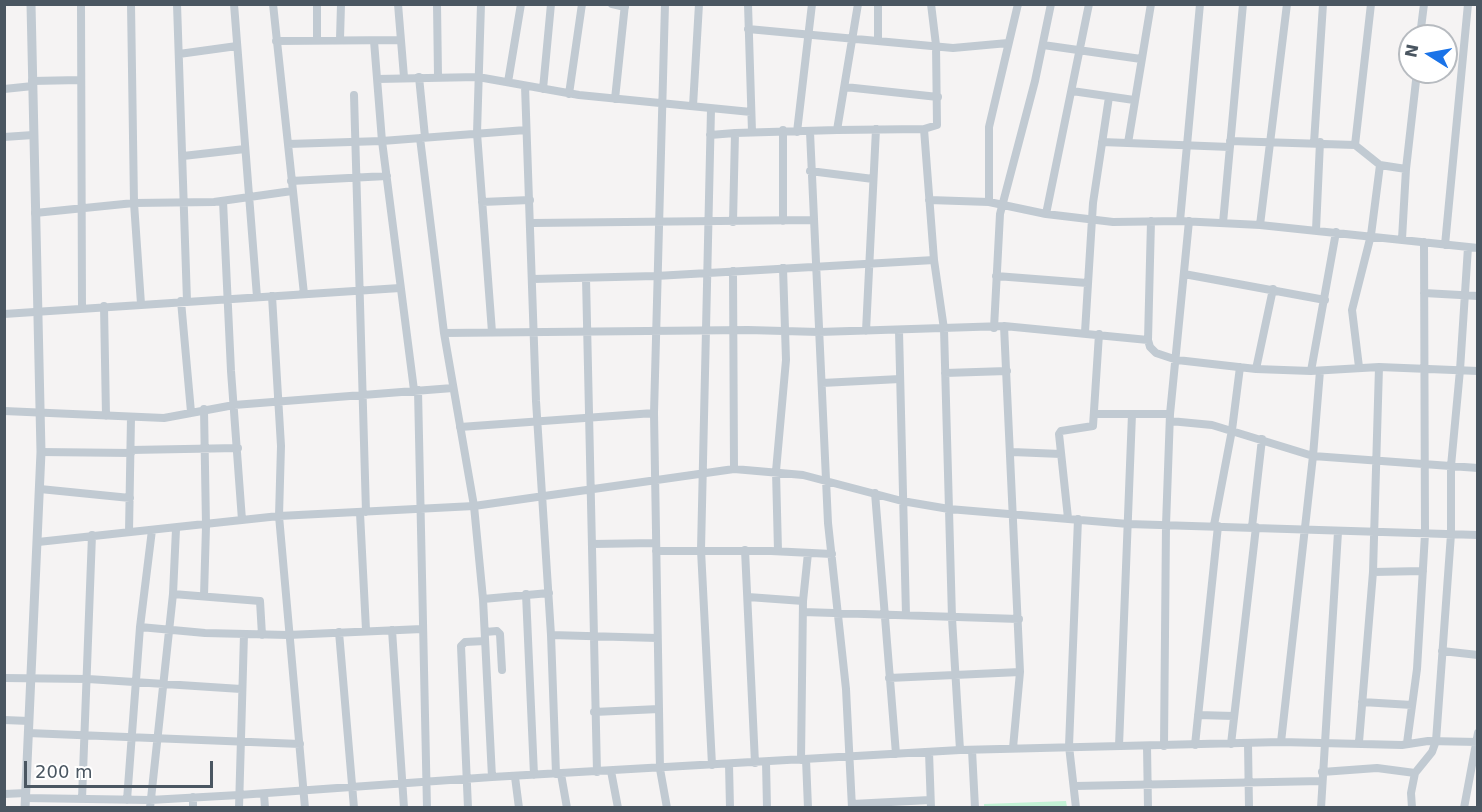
<!DOCTYPE html>
<html>
<head>
<meta charset="utf-8">
<style>
  body { margin:0 }
  #map { position:relative; width:1482px; height:812px; overflow:hidden; background:#f5f3f3; font-family:"DejaVu Sans",sans-serif }
  canvas { display:block }
  .frame { position:absolute; inset:0; border:6px solid #4a5661; pointer-events:none }
  .north { position:absolute; left:1398px; top:24px; width:60px; height:60px; box-sizing:border-box; background:#fff; border:2px solid #b7bbc0; border-radius:50%; rotate:281deg; font-size:16px; font-weight:700; line-height:24px; text-align:center; color:#4a5661 }
  .north::after { content:''; display:block; margin:auto; width:21px; height:27px; background:#1a73e8; clip-path:polygon(50% 0,100% 100%,50% 72%,0 100%) }
  .scale { position:absolute; left:24px; top:761px; width:189px; height:27px; box-sizing:border-box; border:3px solid #4a5661; border-top:0; padding-left:8px; font-size:18px; line-height:21px; white-space:nowrap; color:#4a5661; -webkit-text-stroke:4px #fff; paint-order:stroke }
</style>
</head>
<body>
<div id="map">
<canvas width="1482" height="812"></canvas>
<div class="frame"></div>
<div class="north">N</div>
<div class="scale">200 m</div>
</div>
<script>
const ctx = document.querySelector('canvas').getContext('2d');
ctx.lineJoin = 'round';
function fill(path, color) { ctx.fillStyle = color; ctx.fill(path, 'evenodd'); }
const toPath = rows => new Path2D(rows.map(r => 'M' + r).join(''));
function stroke(path, color, width, dash) { ctx.strokeStyle = color; ctx.lineWidth = width; ctx.lineCap = dash ? 'butt' : 'round'; ctx.setLineDash(dash || []); ctx.stroke(path); }
const green = toPath([
  [1066,801,1067,807,984,807,984,804]
]);
const minor = toPath([
  [81,4,82,308],
  [131,4,134,203,141,304],
  [177,4,187,301],
  [234,4,257,297],
  [273,4,304,294],
  [317,4,317,39],
  [398,4,404,77],
  [437,4,438,76],
  [481,4,477,133,492,332],
  [612,4,625,7],
  [665,4,654,413,660,769,667,808],
  [748,4,752,132],
  [858,4,837,130,924,129],
  [931,4,936,45,937,125,924,129,934,260,944,329,952,618,960,750],
  [748,29,953,48,1008,43],
  [1420,36,1424,4],
  [340,39,341,4],
  [276,41,401,40],
  [374,41,382,141,414,390],
  [878,41,878,4],
  [1043,45,1141,59],
  [179,54,237,46],
  [419,77,425,137],
  [377,79,478,77,579,95,751,112],
  [32,81,80,80],
  [508,82,521,4],
  [525,86,536,401,551,635,556,774],
  [845,87,938,97],
  [4,89,33,86],
  [543,89,551,4],
  [1072,91,1134,100],
  [569,94,582,4],
  [354,95,366,512],
  [615,99,625,4],
  [693,106,699,4],
  [711,109,701,550,712,765],
  [783,130,783,221],
  [797,132,812,4],
  [810,132,828,523,846,689,852,808],
  [710,135,735,133],
  [4,137,33,135],
  [420,138,444,333,474,506,483,599,492,777],
  [1230,141,1355,145,1380,165,1406,169],
  [1102,142,1230,147],
  [1128,143,1151,4],
  [1314,143,1323,4],
  [288,144,382,141,526,130],
  [1355,145,1371,4],
  [183,156,245,149],
  [810,171,873,179],
  [291,181,387,176],
  [929,200,989,202,1046,214,1113,222,1180,221,1260,225,1478,248],
  [223,201,231,371,242,520],
  [482,202,530,200],
  [989,202,989,127,1018,4],
  [35,213,134,203,214,202,292,191],
  [1046,214,1089,4],
  [1151,221,1148,340,1150,347,1156,353,1177,360,1256,369,1311,371,1379,367,1478,371],
  [1180,221,1200,4],
  [733,222,735,133,837,130],
  [532,223,812,220],
  [1223,223,1243,4],
  [1260,225,1287,4],
  [1316,230,1320,142],
  [1402,239,1406,169,1417,72],
  [1445,245,1468,4],
  [733,271,734,469],
  [1184,274,1325,300],
  [996,276,1087,283],
  [586,278,597,772],
  [533,279,656,276,934,260],
  [1424,293,1478,296],
  [272,296,281,446,279,516,305,808],
  [181,301,191,412],
  [104,306,106,416],
  [4,314,400,288],
  [994,328,1000,214,1035,81,1051,4],
  [866,331,876,129],
  [899,331,906,615],
  [1085,332,1093,203,1109,97],
  [444,333,748,330,819,332,1004,326,1148,340],
  [1359,367,1352,310,1371,235,1380,165],
  [1256,369,1273,289],
  [1311,371,1336,232],
  [945,373,1007,371],
  [822,383,900,379],
  [418,390,427,808],
  [204,409,206,526,204,596],
  [4,411,164,418,234,405,453,388],
  [1094,414,1170,414],
  [1170,421,1212,425,1313,456,1478,468],
  [460,427,654,413],
  [131,450,238,448],
  [41,452,131,453],
  [1012,452,1061,454],
  [40,489,130,498],
  [875,493,896,754],
  [360,513,366,630],
  [1068,518,1059,434,1061,431,1093,426,1099,334],
  [1214,525,1232,430,1240,367],
  [1252,527,1262,439],
  [129,532,131,417],
  [38,542,279,516,474,506,734,469,803,475,902,501,949,509,1128,524,1478,535],
  [592,544,656,543],
  [745,550,755,763],
  [656,551,771,551,832,554],
  [778,551,776,471,786,360,783,268],
  [1373,572,1423,571],
  [173,594,260,601,262,635],
  [526,594,534,775],
  [748,597,803,601],
  [483,599,549,593],
  [803,612,1019,619],
  [140,627,205,633,288,635,422,629],
  [392,630,404,808],
  [339,632,354,808],
  [485,632,497,631,500,634,502,670],
  [551,635,657,638],
  [1442,651,1478,655],
  [4,678,88,679,241,689],
  [889,678,1020,672,1004,326],
  [1362,702,1412,705],
  [594,712,659,709],
  [1198,715,1234,716],
  [4,720,29,721],
  [28,733,300,744],
  [1281,742,1313,456,1320,371],
  [1359,742,1373,572,1379,367],
  [1407,743,1417,669,1425,534,1424,242],
  [1231,744,1256,527],
  [1248,744,1249,808],
  [1195,745,1218,526],
  [1119,746,1132,414],
  [1147,746,1148,808],
  [1164,746,1166,525,1170,414,1189,221],
  [1013,748,1020,672],
  [972,750,975,808],
  [929,752,931,808],
  [806,759,808,808],
  [801,760,803,601,808,553],
  [766,762,767,808],
  [729,764,730,808],
  [611,771,618,808],
  [1322,772,1377,768,1415,773],
  [561,774,567,808],
  [515,777,519,808],
  [1075,786,1322,781],
  [4,794,26,793],
  [264,794,265,808],
  [25,798,150,800,239,795,492,777,960,750,1281,742,1402,745,1428,741,1478,742],
  [82,799,92,535],
  [127,800,140,627,152,530],
  [852,804,930,800],
  [150,808,173,594,176,529],
  [193,808,193,797],
  [239,808,244,634],
  [468,808,461,646,465,642,485,641],
  [1076,808,1069,746,1078,519],
  [1321,808,1338,532],
  [1412,808,1411,793,1415,773,1432,752,1436,741,1451,534,1451,466,1460,370,1468,247],
  [1464,808,1478,733]
]);
const tertiary = toPath([
  [25,808,41,452,31,4]
]);
fill(green, '#c3f1d5');
stroke(minor, '#c1cad2', 8);
stroke(tertiary, '#c1cad2', 9);
</script>
</body>
</html>
